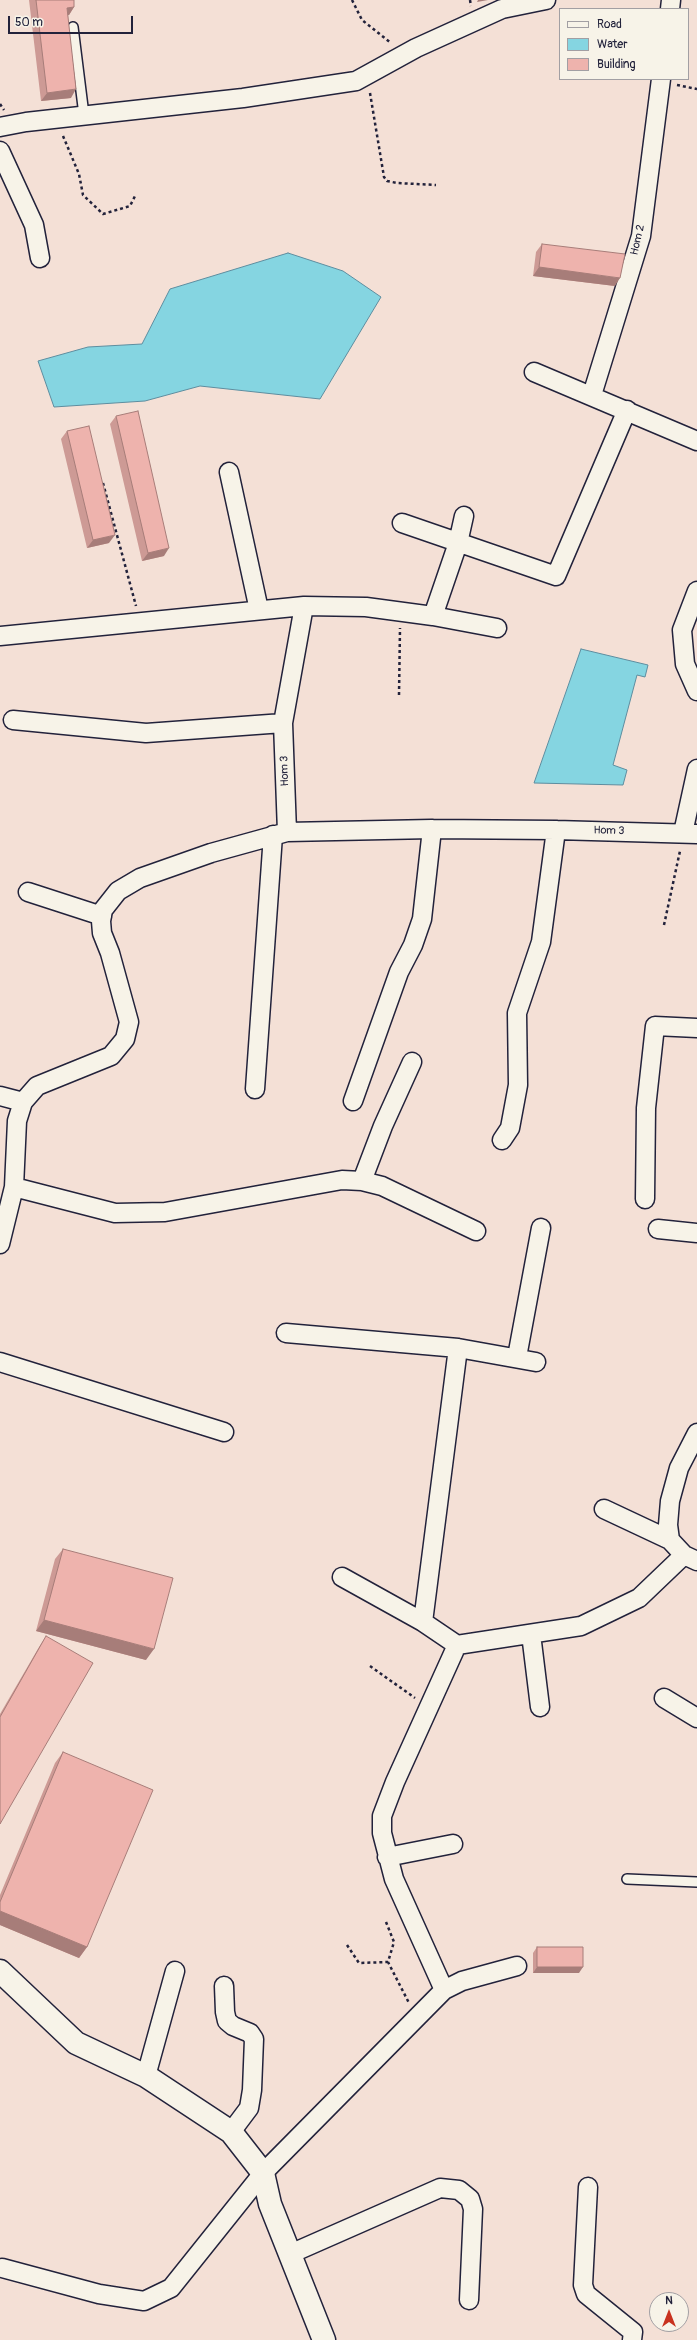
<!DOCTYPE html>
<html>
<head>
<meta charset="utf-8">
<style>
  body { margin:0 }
  #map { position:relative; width:697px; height:2340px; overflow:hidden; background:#f4e0d6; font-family:Pangolin,sans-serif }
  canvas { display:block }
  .legend { position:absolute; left:559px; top:8px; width:130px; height:72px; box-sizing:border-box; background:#f7f3e8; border:1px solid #a29fa3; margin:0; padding:5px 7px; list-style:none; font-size:12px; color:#22223b }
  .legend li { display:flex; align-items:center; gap:8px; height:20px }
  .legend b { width:20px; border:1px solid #a29fa3 }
  .north { position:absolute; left:649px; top:2292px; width:40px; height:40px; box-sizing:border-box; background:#f7f3e8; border:1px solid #a29fa3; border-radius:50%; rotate:0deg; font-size:11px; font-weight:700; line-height:16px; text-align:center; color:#22223b }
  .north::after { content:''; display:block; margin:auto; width:14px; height:18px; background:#c8321e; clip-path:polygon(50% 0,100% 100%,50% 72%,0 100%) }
  .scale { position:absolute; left:8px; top:16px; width:125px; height:18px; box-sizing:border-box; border:2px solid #22223b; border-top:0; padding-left:5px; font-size:12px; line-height:14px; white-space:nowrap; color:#22223b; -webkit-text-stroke:3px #f7f3e8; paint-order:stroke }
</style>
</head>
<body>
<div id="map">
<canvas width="697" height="2340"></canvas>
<ul class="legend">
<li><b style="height:5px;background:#f7f3e8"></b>Road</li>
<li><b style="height:11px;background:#85d5e1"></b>Water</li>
<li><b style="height:11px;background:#eeb3ad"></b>Building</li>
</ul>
<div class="north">N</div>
<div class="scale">50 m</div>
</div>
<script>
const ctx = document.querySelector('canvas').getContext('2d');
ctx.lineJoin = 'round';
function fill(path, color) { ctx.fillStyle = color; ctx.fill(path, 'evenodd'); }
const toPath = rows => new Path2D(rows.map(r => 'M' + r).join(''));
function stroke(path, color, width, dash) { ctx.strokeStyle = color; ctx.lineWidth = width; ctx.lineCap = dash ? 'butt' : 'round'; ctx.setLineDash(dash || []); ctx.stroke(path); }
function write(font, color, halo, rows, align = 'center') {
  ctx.font = font + ' Pangolin,sans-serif'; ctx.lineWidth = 4; ctx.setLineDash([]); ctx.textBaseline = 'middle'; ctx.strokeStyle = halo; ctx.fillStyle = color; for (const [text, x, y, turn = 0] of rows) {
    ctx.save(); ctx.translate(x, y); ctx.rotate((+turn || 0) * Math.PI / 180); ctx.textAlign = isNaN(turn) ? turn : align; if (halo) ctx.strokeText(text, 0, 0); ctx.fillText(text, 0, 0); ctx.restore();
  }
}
const water = toPath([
  [288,253,343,271,381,297,320,399,200,386,145,401,54,407,38,361,88,347,142,344,170,289,288,253],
  [581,649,648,665,645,677,637,675,613,765,627,770,623,785,534,783,581,649]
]);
const path = toPath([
  [352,0,362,20,391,43],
  [470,0,471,6],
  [677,85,697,89],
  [370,93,384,177,387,181,397,183,436,185],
  [0,104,4,110],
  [63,136,79,174,83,195,103,214,130,206,136,194],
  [103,483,136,606],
  [399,695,400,628],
  [664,925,680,851],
  [370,1666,415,1698],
  [386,1922,394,1942,388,1962,409,2003],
  [347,1945,359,1963,388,1962]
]);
const service = toPath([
  [73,27,84,115],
  [627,1879,697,1882]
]);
const minor = toPath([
  [670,9,671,0],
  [0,127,26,122,243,98,356,81,416,48,502,9,546,0],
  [0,151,34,225,40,258],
  [534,372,697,441],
  [592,395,641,236,661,79],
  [229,472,259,610],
  [402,523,556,576,627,410],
  [697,591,682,630,685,664,697,691],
  [304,606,366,607,433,616,497,628],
  [433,616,458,543,464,516],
  [0,636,304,606,283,723,287,832],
  [13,720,146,733,283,723],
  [683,833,697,769],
  [28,892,102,916],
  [255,1089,273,835],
  [0,1096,23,1102],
  [353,1101,399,972,413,945,422,919,432,829],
  [502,1140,510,1128,518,1085,517,1013,541,942,556,830],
  [362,1181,383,1126,412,1062],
  [14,1187,115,1213,165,1212,342,1180,362,1181,382,1186,476,1231],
  [645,1199,646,1108,655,1026,697,1028],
  [658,1229,697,1233],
  [0,1244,14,1187,17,1121,23,1102,37,1086,111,1056,125,1039,129,1022,110,953,102,933,101,921,103,910,118,891,140,878,211,853,287,832,432,829,556,830,697,834],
  [286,1333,458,1348,536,1362],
  [517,1357,541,1228],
  [0,1362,224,1432],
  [604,1509,670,1540,684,1555,697,1561],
  [670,1540,668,1525,670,1501,679,1468,697,1433],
  [342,1577,423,1622,457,1645,581,1626,639,1598,684,1555],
  [423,1622,458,1348],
  [531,1634,540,1707],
  [664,1698,697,1718],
  [387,1857,453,1844],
  [224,1986,225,2012,227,2021,233,2026,250,2033,254,2039,252,2090,249,2108,231,2132],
  [444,1990,394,1879,382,1833,382,1816,395,1782,457,1645],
  [146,2076,175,1971],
  [588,2187,583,2285,586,2294,633,2332,632,2340],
  [290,2254,440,2188,459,2190,470,2199,473,2209,469,2300],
  [2,2268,99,2294,144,2301,171,2288,263,2173,444,1990,462,1981,517,1966]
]);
const tertiary = toPath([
  [0,1971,76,2043,146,2076,231,2132,263,2173,270,2204,324,2340]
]);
const wall = toPath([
  [29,0,74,0,74,7,69,15,68,15,71,98,41,101],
  [542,244,615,286,533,276,536,252],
  [116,416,164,556,142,561,110,424],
  [67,431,109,543,87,548,61,439],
  [63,1549,146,1660,36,1631,55,1559],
  [46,1636,0,1824,0,1714,39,1647],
  [63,1752,87,1947,79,1958,0,1925,0,1895,55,1763],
  [537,1947,579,1973,533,1973,533,1953]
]);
const shadedWall = toPath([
  [478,0,488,0,477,2],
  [74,7,69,15,61,16,67,8],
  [76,89,71,98,41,101,47,93],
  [539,267,620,278,615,286,533,276],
  [115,535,109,543,87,548,93,540],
  [169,548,164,556,142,561,148,553],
  [44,1620,154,1649,146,1660,36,1631],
  [0,1911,87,1947,79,1958,0,1925],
  [537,1967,583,1967,579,1973,533,1973]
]);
const building = toPath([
  [36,0,74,0,74,7,67,8,76,89,47,93,36,0],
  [542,244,625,254,620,278,539,267,542,244],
  [138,411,169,548,148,553,116,416,138,411],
  [89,426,115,535,93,540,67,431,89,426],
  [63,1549,173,1578,154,1649,44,1620,63,1549],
  [46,1636,93,1663,0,1824,0,1717,46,1636],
  [63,1752,153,1790,87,1947,0,1911,0,1902,63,1752],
  [537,1947,583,1947,583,1967,537,1967,537,1947]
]);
const streetNames = [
  ["Hom 2",638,240,-77],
  ["Hom 3",285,771,-92],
  ["Hom 3",609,831,1]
];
fill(water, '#85d5e1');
stroke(water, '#5d8d9f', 1);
stroke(service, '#22223b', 12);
stroke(minor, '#22223b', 21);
stroke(tertiary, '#22223b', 25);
stroke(path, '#22223b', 2.5, [3, 3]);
stroke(service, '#f7f3e8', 9);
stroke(minor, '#f7f3e8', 18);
stroke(tertiary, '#f7f3e8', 22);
fill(wall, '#cd9a95');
fill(shadedWall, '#a77d79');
fill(building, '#eeb3ad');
stroke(building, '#a77d79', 1);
write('11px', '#22223b', '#f7f3e8', streetNames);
</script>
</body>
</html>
